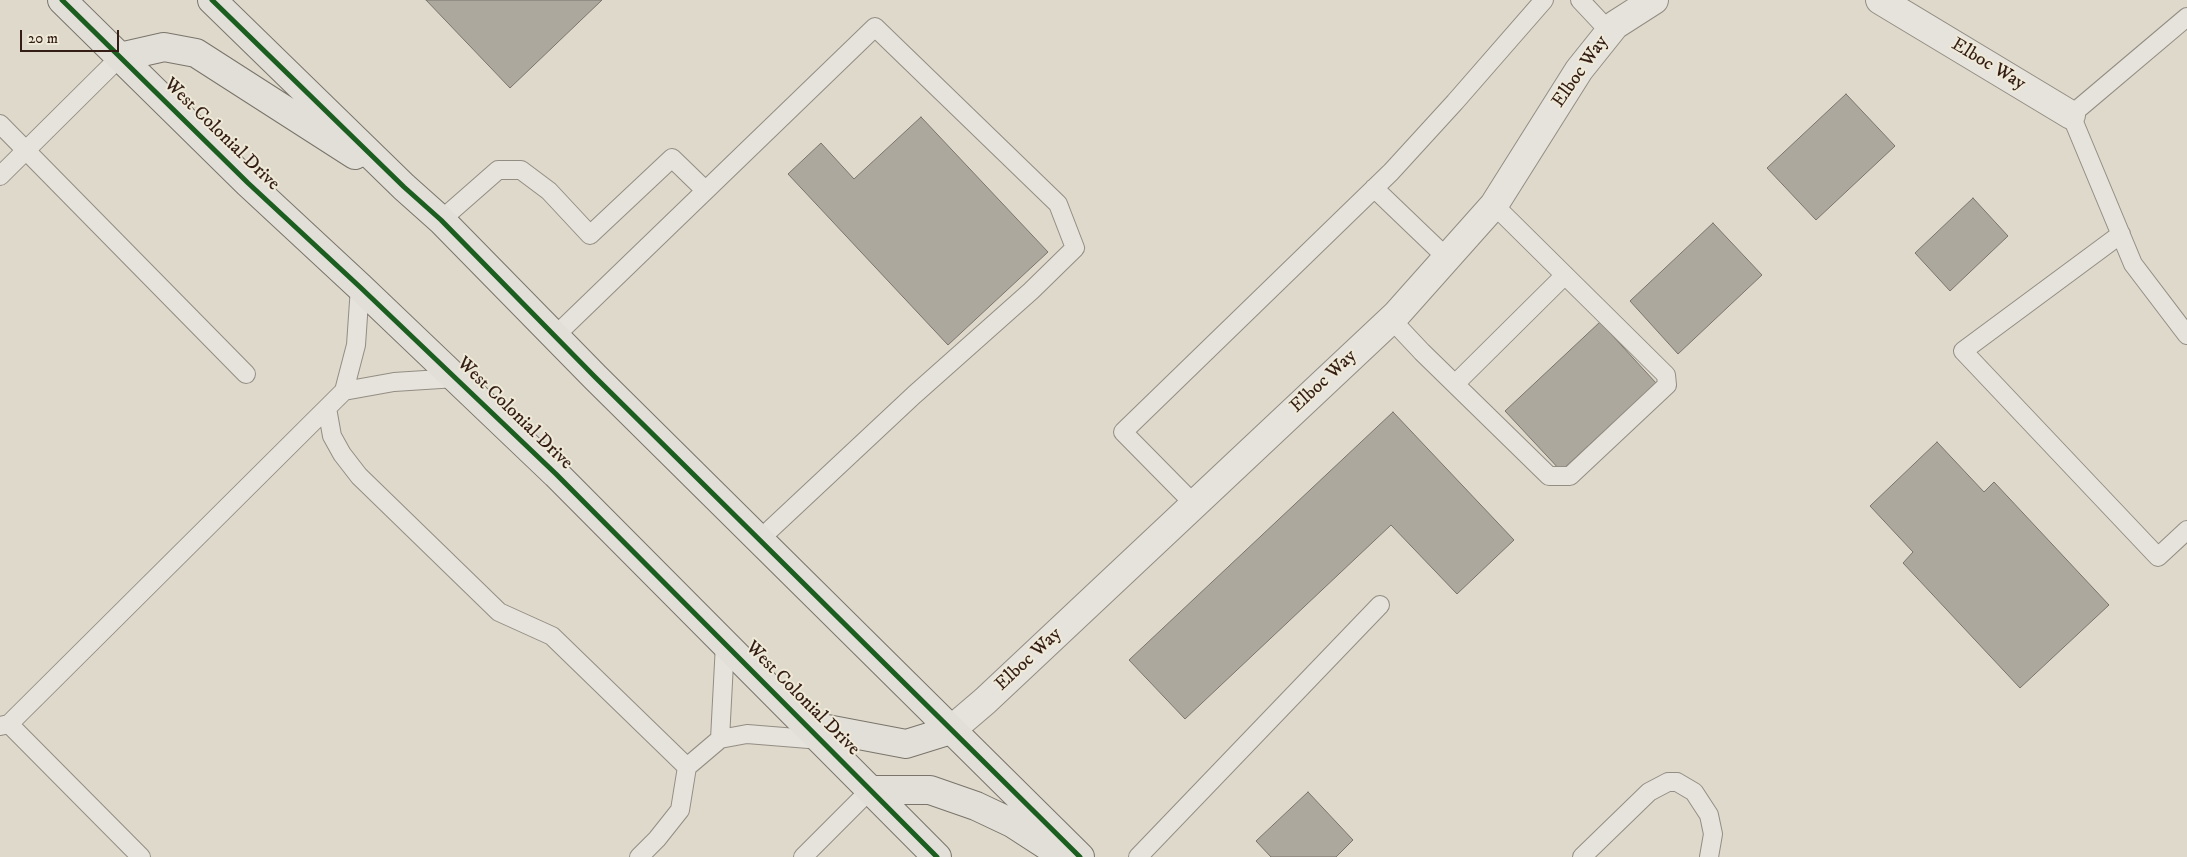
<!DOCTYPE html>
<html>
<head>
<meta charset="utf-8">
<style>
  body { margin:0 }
  #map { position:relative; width:2187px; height:857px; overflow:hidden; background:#ded9cb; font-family:"IM FELL DW Pica",serif }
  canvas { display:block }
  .scale { position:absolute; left:20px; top:30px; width:99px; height:22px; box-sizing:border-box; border:2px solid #331d15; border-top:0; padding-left:6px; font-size:15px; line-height:18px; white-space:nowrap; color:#331d15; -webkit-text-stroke:4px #efe9d8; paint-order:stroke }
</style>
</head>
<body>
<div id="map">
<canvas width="2187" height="857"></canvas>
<div class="scale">20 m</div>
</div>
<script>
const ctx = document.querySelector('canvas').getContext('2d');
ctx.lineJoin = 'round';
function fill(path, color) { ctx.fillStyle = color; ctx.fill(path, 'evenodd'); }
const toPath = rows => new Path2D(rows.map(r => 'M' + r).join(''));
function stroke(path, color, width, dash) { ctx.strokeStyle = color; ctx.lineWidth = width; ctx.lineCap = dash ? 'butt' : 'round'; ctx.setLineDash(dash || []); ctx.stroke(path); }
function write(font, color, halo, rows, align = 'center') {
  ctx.font = font + ' "IM FELL DW Pica",serif'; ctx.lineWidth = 4; ctx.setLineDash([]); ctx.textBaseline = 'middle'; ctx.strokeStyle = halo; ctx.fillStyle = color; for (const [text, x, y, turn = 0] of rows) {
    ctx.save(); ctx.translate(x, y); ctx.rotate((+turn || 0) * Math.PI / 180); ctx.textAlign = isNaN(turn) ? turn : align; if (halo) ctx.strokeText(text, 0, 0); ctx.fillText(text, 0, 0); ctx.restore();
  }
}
const building = toPath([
  [426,0,602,0,510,88,426,0],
  [1846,94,1895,146,1816,220,1767,168,1846,94],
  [921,117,1048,252,948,345,788,174,821,143,854,179,921,117],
  [1973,198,2008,236,1950,291,1915,253,1973,198],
  [1713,223,1762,275,1678,354,1630,301,1713,223],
  [1600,322,1656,383,1561,471,1505,411,1600,322],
  [1393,412,1514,540,1457,594,1391,525,1185,719,1129,660,1393,412],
  [1937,442,1984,492,1994,482,2109,605,2020,688,1903,563,1913,552,1870,506,1937,442],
  [1308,792,1353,840,1336,857,1271,857,1256,841,1308,792]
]);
const lane = toPath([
  [1580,0,1610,32],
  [2187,17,2071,115,2133,264,2187,335],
  [0,124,246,374],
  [0,176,120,57],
  [1374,188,1447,258],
  [441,220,498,170,521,170,549,191,590,235,672,158,705,190],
  [2121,234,1963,351,2158,557,2187,530],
  [1391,319,1422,352,1549,476,1570,476,1667,385,1666,375,1494,205],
  [555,336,875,27,1058,204,1075,248,1031,291,914,395,759,540],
  [1455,384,1565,275],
  [344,391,394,382,456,378],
  [327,408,332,436,342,454,359,476,499,612,552,636,687,767],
  [1194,504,1123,432,1391,172,1455,102,1544,0],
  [9,724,141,857],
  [0,726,9,724,344,391,356,345,360,287],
  [720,739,725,644],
  [639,857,657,839,680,810,687,767,720,739,747,734,821,740],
  [803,857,870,790],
  [1138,857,1380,605],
  [1582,857,1649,792,1668,782,1677,782,1694,792,1709,815,1713,834,1709,857]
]);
const street = toPath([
  [1880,0,2071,115],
  [951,730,985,701,1396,315,1494,205,1579,70,1615,25,1654,0]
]);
const highway = toPath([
  [62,0,248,183,360,287,556,474,937,857],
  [212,0,404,187,441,220,595,377,1080,857],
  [120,57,164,47,196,53,355,155],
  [806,725,906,744,951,730],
  [870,790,930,790,976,806,1012,823,1060,854]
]);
const cycleway = toPath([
  [62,0,248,183,360,287,556,474,937,857],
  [212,0,404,187,441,220,595,377,1080,857]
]);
const streetNames = [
  ["Elboc Way",1988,65,31],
  ["Elboc Way",1581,72,-55],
  ["West Colonial Drive",221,135,44],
  ["Elboc Way",1324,382,-43],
  ["West Colonial Drive",514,414,44],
  ["Elboc Way",1029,660,-43],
  ["West Colonial Drive",802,699,45]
];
fill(building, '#ada89e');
stroke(building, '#7a746c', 1);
stroke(lane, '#938d84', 20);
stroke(street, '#938d84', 30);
stroke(highway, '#7a746c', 30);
stroke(lane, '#e6e3dc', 18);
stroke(street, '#e6e3dc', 28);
stroke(highway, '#e1dfd7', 28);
stroke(cycleway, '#1b5e20', 5);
write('19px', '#331d15', '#efe9d8', streetNames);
</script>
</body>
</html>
